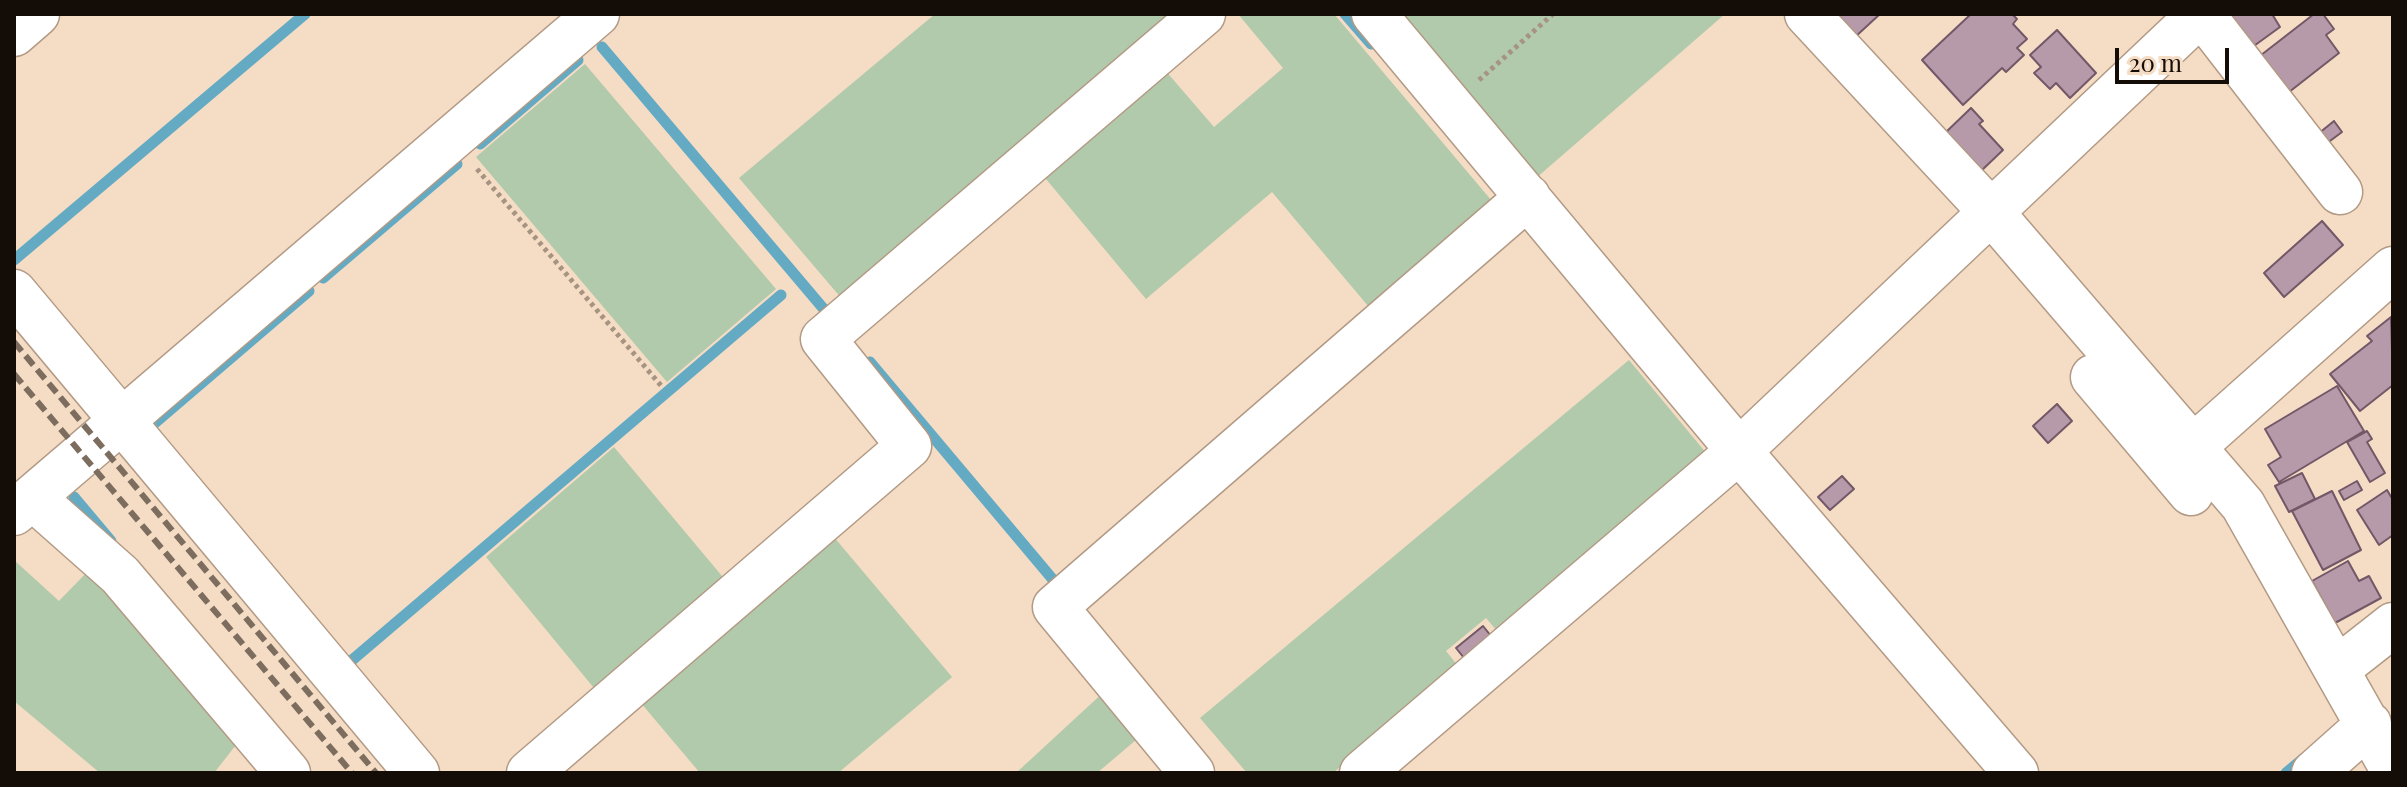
<!DOCTYPE html>
<html>
<head>
<meta charset="utf-8">
<style>
  body { margin:0 }
  #map { position:relative; width:2407px; height:787px; overflow:hidden; background:#f5dcc5; font-family:"Playfair Display",serif }
  canvas { display:block }
  .frame { position:absolute; inset:0; border:16px solid #140c06; pointer-events:none }
  .scale { position:absolute; left:2115px; top:48px; width:114px; height:36px; box-sizing:border-box; border:4px solid #140c06; border-top:0; padding-left:10px; font-size:24px; line-height:28px; white-space:nowrap; color:#140c06; -webkit-text-stroke:6px #f5dcc5; paint-order:stroke }
</style>
</head>
<body>
<div id="map">
<canvas width="2407" height="787"></canvas>
<div class="frame"></div>
<div class="scale">20 m</div>
</div>
<script>
const ctx = document.querySelector('canvas').getContext('2d');
ctx.lineJoin = 'round';
function fill(path, color) { ctx.fillStyle = color; ctx.fill(path, 'evenodd'); }
const toPath = rows => new Path2D(rows.map(r => 'M' + r).join(''));
function stroke(path, color, width, dash) { ctx.strokeStyle = color; ctx.lineWidth = width; ctx.lineCap = dash ? 'butt' : 'round'; ctx.setLineDash(dash || []); ctx.stroke(path); }
const green = toPath([
  [935,14,1189,14,848,306,739,178],
  [1238,14,1334,14,1497,207,1374,313,1272,192,1146,299,1036,167,1158,62,1214,127,1283,68],
  [1397,14,1725,14,1535,179],
  [585,64,776,289,667,382,476,157],
  [1629,360,1707,454,1498,632,1486,618,1446,651,1458,666,1333,773,1247,773,1200,718],
  [614,447,732,588,603,699,486,557],
  [828,530,952,677,838,773,700,773,635,696],
  [14,560,59,601,89,570,243,736,214,773,100,773,14,701],
  [1106,690,1143,734,1097,773,1016,773]
]);
const stream = toPath([
  [1345,14,1371,44],
  [602,47,828,314],
  [480,144,578,60],
  [14,260,305,14],
  [323,278,457,164],
  [870,362,1055,582],
  [156,434,150,427,309,291],
  [74,497,111,541],
  [351,661,781,295],
  [2286,773,2304,758]
]);
const building = toPath([
  [1832,14,1880,14,1854,38,1832,14],
  [1971,14,2012,14,2017,19,2013,24,2027,39,2017,48,2024,55,2006,72,2002,68,1963,105,1922,60,1971,14],
  [2221,14,2272,14,2280,27,2247,51,2221,14],
  [2314,14,2323,14,2334,29,2326,35,2339,53,2284,96,2256,59,2314,14],
  [2057,30,2096,73,2070,98,2056,83,2050,89,2034,73,2041,67,2030,55,2057,30],
  [1971,108,1983,121,1979,124,2003,150,1980,172,1944,134,1971,108],
  [2334,121,2342,132,2326,144,2318,134,2334,121],
  [2322,221,2343,245,2284,297,2264,273,2322,221],
  [2391,317,2393,385,2360,411,2330,374,2372,341,2367,336,2391,317],
  [2337,386,2364,431,2279,482,2268,465,2281,457,2265,429,2337,386],
  [2057,404,2072,421,2048,443,2033,426,2057,404],
  [2367,431,2372,439,2367,442,2385,473,2370,482,2347,442,2367,431],
  [2302,473,2315,499,2289,512,2275,486,2302,473],
  [1842,476,1854,489,1830,510,1818,497,1842,476],
  [2357,481,2362,490,2344,500,2339,491,2357,481],
  [2387,490,2393,500,2393,535,2379,545,2357,510,2387,490],
  [2332,491,2361,550,2323,570,2292,511,2332,491],
  [2348,561,2359,581,2369,576,2381,598,2335,623,2312,581,2348,561],
  [1483,626,1491,636,1464,658,1456,648,1483,626]
]);
const path = toPath([
  [1479,80,1553,14],
  [477,169,663,388]
]);
const minor = toPath([
  [1374,14,1739,451,2016,773],
  [1807,14,1991,212,2243,505,2393,770],
  [2202,14,2340,192],
  [14,34,37,14],
  [14,292,417,773],
  [2093,377,2191,493],
  [2193,447,2393,269],
  [33,498,120,575,288,773],
  [14,513,597,14],
  [2337,669,2393,625],
  [529,773,909,446,823,339,1203,14],
  [1192,773,1055,607,1528,197],
  [1362,773,1739,451,2200,14],
  [2314,773,2369,724]
]);
const rail = toPath([
  [14,342,376,773],
  [14,374,352,773]
]);
fill(green, '#b0caab');
stroke(stream, '#64aac3', 11);
fill(building, '#b69aaa');
stroke(building, '#725867', 2);
stroke(minor, '#b29a85', 47);
stroke(path, '#a69382', 5, [4, 4]);
stroke(minor, '#fff', 44);
stroke(rail, '#7d6d5f', 6, [12, 6]);
</script>
</body>
</html>
